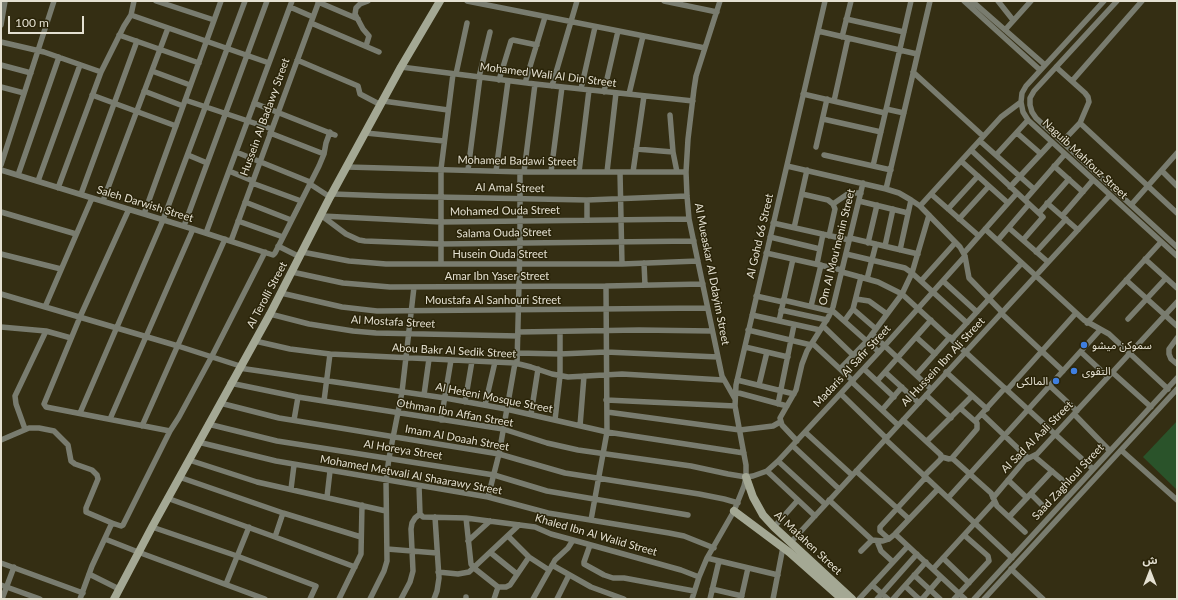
<!DOCTYPE html>
<html>
<head>
<meta charset="utf-8">
<style>
  body { margin:0 }
  #map { position:relative; width:1178px; height:600px; overflow:hidden; background:#342e13; font-family:Lato,"Noto Sans Arabic",sans-serif }
  canvas { display:block }
  .frame { position:absolute; inset:0; border:2px solid #e4e0d1; pointer-events:none }
  .north { position:absolute; left:1130px; top:552px; width:40px; height:40px; -webkit-text-stroke:3px #2a2409; paint-order:stroke; rotate:0deg; font-size:11px; font-weight:700; line-height:16px; text-align:center; color:#e4e0d1 }
  .north::after { content:''; display:block; margin:auto; width:14px; height:18px; background:#e4e0d1; clip-path:polygon(50% 0,100% 100%,50% 72%,0 100%) }
  .scale { position:absolute; left:8px; top:16px; width:76px; height:18px; box-sizing:border-box; border:2px solid #e4e0d1; border-top:0; padding-left:5px; font-size:12px; line-height:14px; white-space:nowrap; color:#e4e0d1; -webkit-text-stroke:3px #2a2409; paint-order:stroke }
</style>
</head>
<body>
<div id="map">
<canvas width="1178" height="600"></canvas>
<div class="frame"></div>
<div class="north">ش</div>
<div class="scale">100 m</div>
</div>
<script>
const ctx = document.querySelector('canvas').getContext('2d');
ctx.lineJoin = 'round';
function fill(path, color) { ctx.fillStyle = color; ctx.fill(path, 'evenodd'); }
const toPath = rows => new Path2D(rows.map(r => 'M' + r).join(''));
function stroke(path, color, width, dash) { ctx.strokeStyle = color; ctx.lineWidth = width; ctx.lineCap = dash ? 'butt' : 'round'; ctx.setLineDash(dash || []); ctx.stroke(path); }
function write(font, color, halo, rows, align = 'center') {
  ctx.font = font + ' Lato,"Noto Sans Arabic",sans-serif'; ctx.lineWidth = 3; ctx.setLineDash([]); ctx.textBaseline = 'middle'; ctx.strokeStyle = halo; ctx.fillStyle = color; for (const [text, x, y, turn = 0] of rows) {
    ctx.save(); ctx.translate(x, y); ctx.rotate((+turn || 0) * Math.PI / 180); ctx.textAlign = isNaN(turn) ? turn : align; if (halo) ctx.strokeText(text, 0, 0); ctx.fillText(text, 0, 0); ctx.restore();
  }
}
const green = toPath([
  [1177,421,1177,490,1143,457]
]);
const street = toPath([
  [156,1,214,20],
  [467,1,705,48],
  [664,1,717,12],
  [720,1,696,76,694,89,688,139,686,172,687,196,689,219,722,376,735,399],
  [964,1,1040,70],
  [972,1,1045,65],
  [998,1,1013,20],
  [1104,1,1026,86,1022,93,1021,102,1023,112,1028,120,1177,256],
  [1117,1,1034,91,1030,98,1030,105,1032,112,1036,118,1177,247],
  [318,2,358,19],
  [290,7,313,17],
  [131,15,269,63],
  [846,19,904,32],
  [311,23,379,52],
  [1,25,5,1],
  [1005,30,1031,1],
  [818,31,917,54],
  [119,35,199,63],
  [842,37,851,1],
  [1,42,44,52,101,72],
  [366,46,369,36,363,29,355,14,356,8,360,4,368,1],
  [297,60,358,86,360,94,381,105],
  [1,65,31,73],
  [401,67,535,84,693,101],
  [1056,67,1085,93,1088,97,1089,102,1080,123,1062,142],
  [152,71,190,85],
  [913,72,983,136],
  [456,74,467,23],
  [479,77,490,32],
  [499,80,511,41,513,40,537,45],
  [1072,81,1142,1],
  [525,83,545,17],
  [552,86,577,1],
  [1,87,24,93],
  [581,89,595,27],
  [144,91,183,106],
  [604,92,618,31],
  [629,94,643,36],
  [803,94,885,113],
  [92,95,176,126],
  [185,100,272,129],
  [383,101,448,110],
  [834,101,848,38],
  [254,103,335,135],
  [886,109,904,113],
  [670,115,673,152,677,172],
  [823,119,881,132],
  [1080,123,1177,213],
  [270,133,324,154],
  [366,133,444,141],
  [1017,133,1041,154],
  [980,141,1034,189],
  [816,147,827,99],
  [636,149,673,152],
  [971,150,1043,217,1023,240],
  [236,152,310,182],
  [188,155,207,163],
  [824,155,891,170],
  [996,155,1028,120],
  [961,161,1008,203],
  [1,165,54,1],
  [787,166,886,189,899,193,911,200,920,206,960,247,965,256,969,278,1002,312],
  [873,166,911,1],
  [1054,166,1083,192],
  [347,167,524,172,686,172],
  [1,170,193,229,273,255,275,253,319,166,324,154,326,143,330,132],
  [468,170,480,77],
  [229,171,253,181],
  [496,171,508,81],
  [1162,171,1177,186],
  [524,172,535,84],
  [551,172,562,87],
  [579,172,589,90],
  [607,172,616,93],
  [620,172,622,264],
  [633,172,644,96],
  [18,175,59,57],
  [38,181,80,65],
  [252,183,301,201],
  [310,184,330,197],
  [1010,187,1052,142],
  [58,188,101,72,124,26,131,15,134,1],
  [886,189,930,1],
  [81,194,137,41],
  [333,194,386,196,587,200,687,196],
  [802,194,828,200,833,204,835,209,829,236],
  [931,194,979,236],
  [587,200,587,220],
  [1025,200,1065,154],
  [103,201,168,28],
  [859,201,908,213],
  [245,202,291,220],
  [1047,203,1078,230],
  [833,204,849,193,861,193],
  [1131,205,1177,153],
  [920,206,1001,117,1021,102],
  [129,209,80,317,44,404,46,407,170,431],
  [948,209,978,176],
  [1,212,76,234],
  [1039,213,1069,179],
  [144,214,221,1],
  [322,216,346,234,359,240,365,241,441,244,694,241],
  [322,216,441,222,689,219],
  [1062,216,1093,180],
  [959,219,989,186],
  [238,221,283,237],
  [773,223,849,240],
  [184,226,267,1],
  [794,228,807,170],
  [1009,228,1048,262],
  [985,229,1084,320,1109,334,1168,389],
  [206,233,292,1],
  [770,237,820,249],
  [850,238,918,254],
  [998,240,1029,204],
  [231,241,319,1],
  [868,243,877,205],
  [278,246,300,257],
  [885,246,893,209],
  [900,250,911,200],
  [302,252,349,261,386,264,622,264,698,261],
  [1036,252,1066,219],
  [766,253,842,270],
  [964,253,1017,193],
  [1,254,61,269],
  [846,254,905,268,912,273,967,323],
  [1145,259,1177,288],
  [644,263,645,285],
  [441,264,441,169,453,74],
  [817,264,823,234],
  [292,272,343,283,390,287,606,286,703,284],
  [842,272,878,282,902,294,1093,469],
  [867,279,876,244],
  [1126,280,1177,326],
  [921,281,955,243],
  [943,281,977,312],
  [281,293,342,307,377,311,707,308],
  [1,294,178,346,240,366],
  [756,296,783,302],
  [856,299,869,301,887,314],
  [783,300,834,312,879,352],
  [811,306,821,265],
  [45,307,92,198],
  [853,309,876,329],
  [781,310,827,320],
  [1001,313,1063,371],
  [270,314,309,324,353,331,376,333,518,336],
  [752,315,820,330],
  [1128,319,1166,278],
  [845,320,853,309,861,277],
  [779,321,793,259],
  [1087,323,1161,242],
  [823,326,853,355],
  [1,327,46,331,71,338],
  [748,330,811,345],
  [518,332,639,330,712,331],
  [872,334,931,389],
  [916,337,935,354],
  [1177,338,1169,349,1169,354,1171,359,1177,364],
  [952,339,1022,263],
  [255,341,290,349,330,354,515,363,531,367,552,374,568,377,622,374,723,380],
  [812,343,853,381],
  [745,347,788,357],
  [1081,352,1108,377],
  [518,353,560,354,606,352,718,357],
  [517,364,520,244,520,172],
  [239,368,445,398,506,409,607,432,744,453],
  [840,369,867,341,902,294,912,273,929,215],
  [864,369,894,397],
  [885,372,919,403],
  [946,372,987,409],
  [1112,372,1151,407],
  [916,375,950,337],
  [737,380,794,394],
  [877,381,931,320],
  [852,382,898,425],
  [230,383,298,397,503,429,547,443,578,450,691,466,728,474,746,477,753,476,767,471,778,461,879,352,965,256],
  [759,385,767,352],
  [1050,386,1077,411],
  [1007,390,1076,313],
  [735,392,787,406],
  [841,394,886,438],
  [424,395,429,359],
  [926,395,951,418],
  [606,400,735,406],
  [324,401,330,354],
  [465,402,472,361],
  [220,403,279,418,499,454,565,473,699,494,724,499,738,503],
  [778,404,794,325],
  [485,405,495,362],
  [882,410,902,387],
  [607,412,740,430,773,426,780,422],
  [80,413,163,220,245,1],
  [531,414,538,369],
  [982,414,1028,458],
  [1074,414,1110,451],
  [110,419,193,229],
  [294,420,298,397],
  [441,420,451,360],
  [555,420,560,376,560,332],
  [903,420,941,455,941,459,924,476],
  [975,421,1005,388],
  [208,424,277,441,494,475,547,491,688,515],
  [142,426,225,239],
  [580,426,584,376],
  [25,429,16,404,15,396,46,331],
  [805,432,852,475],
  [885,439,1012,558],
  [1,440,29,428,39,428,54,431,68,445,71,461,75,464,92,470,97,475,98,479,86,508,86,512,112,523,121,526,123,525,170,431,179,417,212,356,265,252],
  [797,441,782,425,780,418,796,390,802,364,807,351,829,316,833,307,863,183],
  [927,441,972,396],
  [198,442,276,461,488,497,548,513,669,533,684,536,714,548],
  [793,446,839,489],
  [1121,450,1177,500],
  [1034,456,1066,483],
  [942,457,949,459,952,458,977,429,977,423,960,408],
  [952,458,991,493,997,506,1025,532],
  [189,460,257,482,386,511],
  [778,461,825,504],
  [767,471,815,516],
  [856,471,909,519],
  [179,477,283,513,361,537],
  [1008,480,1027,498],
  [419,486,420,514,423,517,466,518,535,527,551,534,573,540,681,570,699,577],
  [291,489,294,465],
  [1031,494,1045,508],
  [327,497,330,471],
  [488,497,499,454,515,363],
  [167,498,275,537,355,567],
  [948,498,1100,330],
  [993,498,1025,460,1037,454,1177,302],
  [829,500,872,540,883,541,889,539,895,534,938,489],
  [1009,517,1052,471],
  [466,518,471,564,474,568,498,587,506,587,510,585,529,557],
  [591,520,607,432,606,286],
  [152,527,237,556,316,586,310,599],
  [774,527,798,500],
  [895,534,965,599],
  [508,536,529,557,549,570],
  [275,537,283,513],
  [105,539,138,552,265,599],
  [889,539,880,531,880,527,926,477],
  [468,541,490,521],
  [877,541,881,551,893,562],
  [791,542,1110,195],
  [590,545,584,562,584,564,604,575,613,578,624,578,694,591],
  [387,549,437,553],
  [861,551,872,540],
  [491,553,517,574],
  [707,558,778,575],
  [943,558,969,583],
  [1,563,83,593],
  [552,565,591,587,624,599],
  [933,569,994,502],
  [1011,569,1043,599],
  [438,572,458,574,469,572,519,525],
  [89,574,119,589],
  [914,575,940,599],
  [226,584,249,527],
  [1,585,40,599],
  [872,585,888,599],
  [905,586,919,599],
  [712,589,742,596],
  [2,599,14,567],
  [80,599,92,566,112,523],
  [339,599,361,554,362,505],
  [370,599,384,571,387,561,386,480,389,458,402,392,414,287],
  [401,599,410,582,413,571,411,529,412,523,415,518,420,514],
  [434,599,437,591,439,578,435,517],
  [466,599,466,597],
  [494,599,498,587],
  [533,599,555,560,568,548,573,540],
  [557,599,569,575],
  [692,599,699,577,707,558,734,511,744,486,746,477,746,465,735,406,736,385,825,1],
  [710,599,719,561],
  [741,599,748,568],
  [773,599,783,547],
  [859,599,908,546],
  [877,599,917,554],
  [893,599,926,562],
  [922,599,941,577],
  [954,599,989,561,988,556,964,535],
  [974,599,1177,378],
  [984,599,1177,389]
]);
const secondary = toPath([
  [746,477,753,497,763,515,774,527,852,599],
  [734,511,789,552,842,599],
  [114,599,152,527,270,314,330,197,401,67,440,1]
]);
const markers = [
  [1084,345,4,"#3f7fe0"],
  [1074,371,4,"#3f7fe0"],
  [1056,381,4,"#3f7fe0"]
];
const streetNames = [
  ["Mohamed Wali Al Din Street",548,75,7],
  ["Hussein Al Badawy Street",265,117,-70],
  ["Naguib Mahfouz Street",1085,159,43],
  ["Mohamed Badawi Street",517,161,1],
  ["Al Amal Street",510,188,1],
  ["Saleh Darwish Street",145,204,17],
  ["Mohamed Ouda Street",505,211,-1],
  ["Salama Ouda Street",504,233,-1],
  ["Al Gohd 66 Street",760,236,-77],
  ["Om Al Mou'menin Street",837,247,-76],
  ["Husein Ouda Street",500,254],
  ["Al Mueaskar Al Ddayim Street",712,274,79],
  ["Amar Ibn Yaser Street",497,276],
  ["Al Terolli Street",267,295,-62],
  ["Moustafa Al Sanhouri Street",493,300],
  ["Al Mostafa Street",393,322,3],
  ["Abou Bakr Al Sedik Street",454,351,3],
  ["Al Hussein Ibn Ali Street",943,362,-47],
  ["Madaris Al Safir Street",852,366,-47],
  ["Al Heteni Mosque Street",494,398,11],
  ["Othman Ibn Affan Street",455,413,10],
  ["Al Sad Al Aali Street",1037,437,-45],
  ["Imam Al Doaah Street",457,438,10],
  ["Al Horeya Street",403,450,9],
  ["Mohamed Metwali Al Shaarawy Street",411,475,10],
  ["Saad Zaghloul Street",1068,482,-47],
  ["Khaled Ibn Al Walid Street",596,535,16],
  ["Al Matahen Street",808,543,43]
];
const poiNames = [
  ["سموكن ميشو",1092,345],
  ["التقوى",1082,371],
  ["المالكى",1048,381,"right"]
];
fill(green, '#2a532a');
stroke(street, '#797c6f', 5.5);
stroke(secondary, '#a4a894', 8);
for (const [x, y, r, color] of markers) { const dot = new Path2D(); dot.arc(x, y, r, 0, 2 * Math.PI); ctx.fillStyle = color; ctx.fill(dot); stroke(dot, '#2a2409', 1.5); }
write('11px', '#e4e0d1', '#2a2409', streetNames);
write('11px', '#e4e0d1', '#2a2409', poiNames, 'left');
</script>
</body>
</html>
